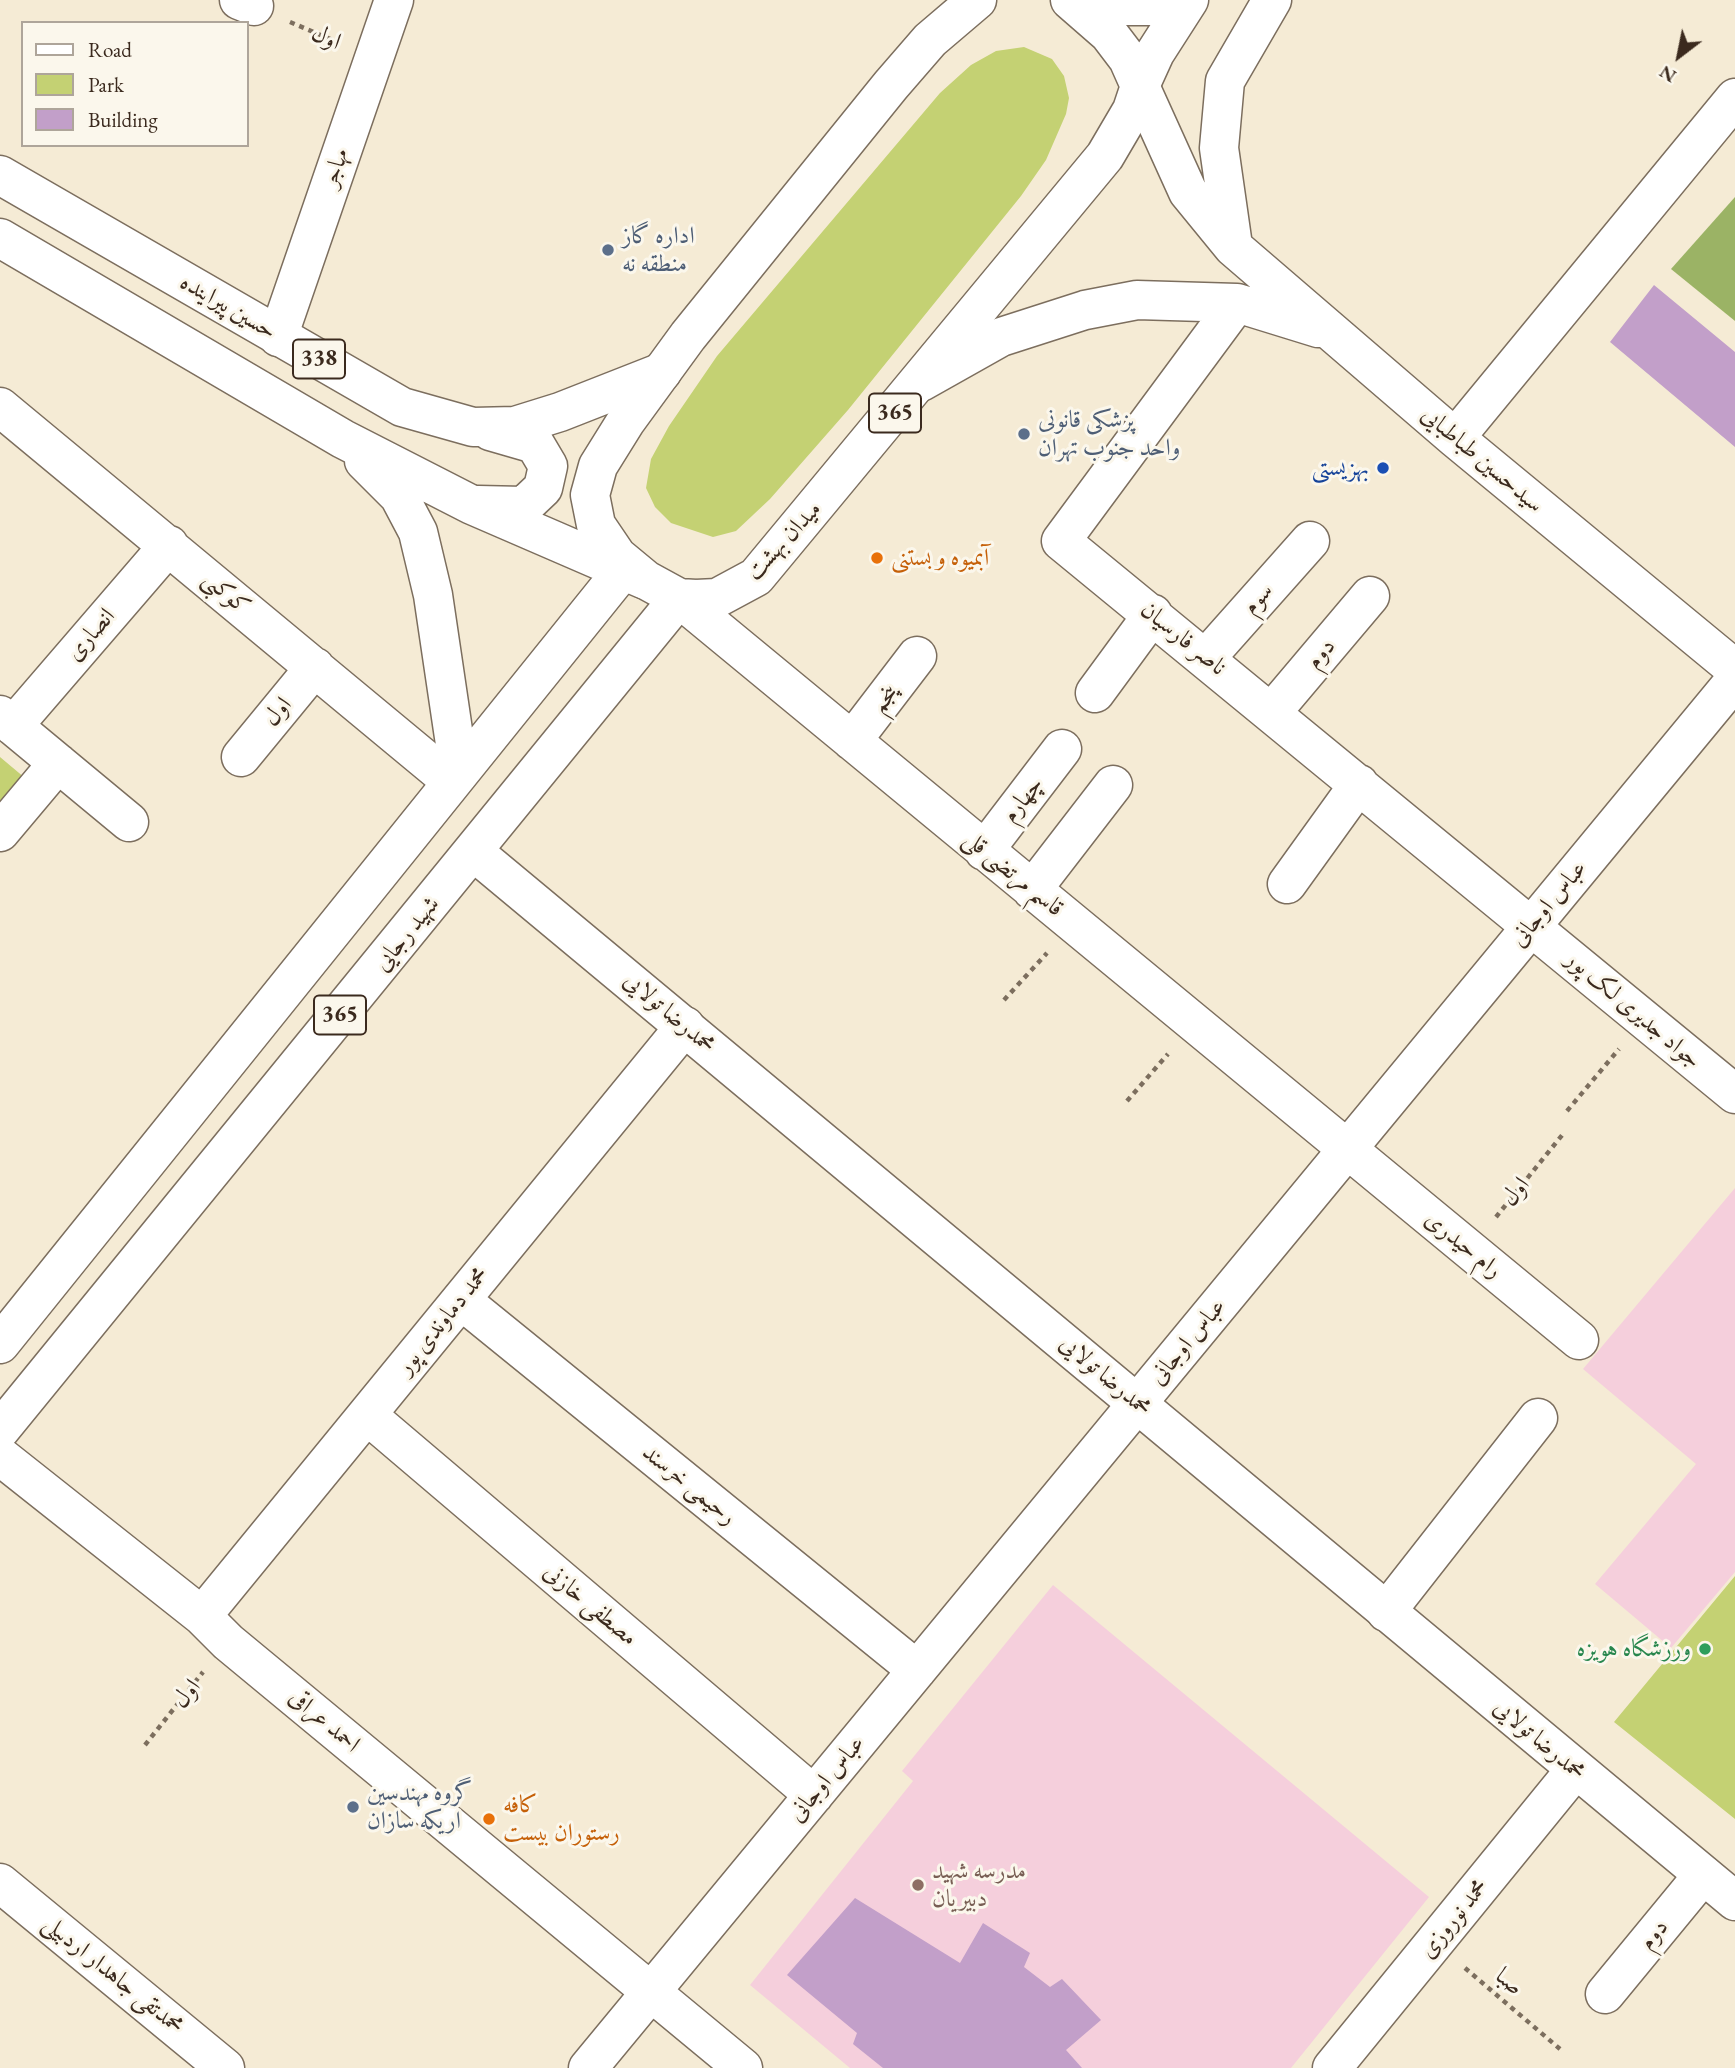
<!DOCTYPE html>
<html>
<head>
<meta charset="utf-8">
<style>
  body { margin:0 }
  #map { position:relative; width:1735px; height:2068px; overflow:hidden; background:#f5ebd5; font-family:"EB Garamond",serif }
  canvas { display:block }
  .legend { position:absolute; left:21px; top:21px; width:228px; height:126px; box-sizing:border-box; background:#fbf7ec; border:2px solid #aea59a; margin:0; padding:9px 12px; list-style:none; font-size:21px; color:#3b2a1e }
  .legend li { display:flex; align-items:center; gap:14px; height:35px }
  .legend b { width:35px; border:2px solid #aea59a }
  .north { position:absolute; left:1644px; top:21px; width:70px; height:70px; -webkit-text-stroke:5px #fbf7ec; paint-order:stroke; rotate:212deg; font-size:19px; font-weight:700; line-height:28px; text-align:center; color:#3b2a1e }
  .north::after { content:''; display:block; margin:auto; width:24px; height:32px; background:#3b2a1e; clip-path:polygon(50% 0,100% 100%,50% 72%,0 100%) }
</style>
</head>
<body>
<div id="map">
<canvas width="1735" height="2068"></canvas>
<ul class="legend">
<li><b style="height:9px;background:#fff"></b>Road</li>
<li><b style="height:19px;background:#c4d173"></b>Park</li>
<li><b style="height:19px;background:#c29fc9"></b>Building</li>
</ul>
<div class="north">N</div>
</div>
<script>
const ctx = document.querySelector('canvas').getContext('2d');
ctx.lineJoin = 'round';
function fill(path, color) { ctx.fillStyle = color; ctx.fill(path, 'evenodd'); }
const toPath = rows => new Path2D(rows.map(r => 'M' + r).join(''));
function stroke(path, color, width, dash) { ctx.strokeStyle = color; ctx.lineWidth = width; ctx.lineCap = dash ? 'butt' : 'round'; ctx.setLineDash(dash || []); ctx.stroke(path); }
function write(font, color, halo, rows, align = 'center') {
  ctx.font = font + ' "EB Garamond",Amiri,serif'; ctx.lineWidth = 6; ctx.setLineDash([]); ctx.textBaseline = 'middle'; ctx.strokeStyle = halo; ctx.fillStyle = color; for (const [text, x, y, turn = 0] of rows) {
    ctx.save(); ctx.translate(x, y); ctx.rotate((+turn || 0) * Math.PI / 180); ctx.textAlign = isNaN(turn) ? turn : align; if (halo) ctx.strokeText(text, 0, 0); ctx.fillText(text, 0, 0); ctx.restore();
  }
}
const built = toPath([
  [1735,1188,1735,1572,1671,1648,1595,1584,1696,1464,1583,1369],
  [1053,1585,1429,1897,1291,2068,850,2068,750,1985,913,1781,902,1771]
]);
const green = toPath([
  [1024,47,1052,59,1064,76,1069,98,1066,114,1046,160,1021,196,848,410,770,499,736,531,713,537,671,523,655,507,646,488,651,459,669,426,717,356,940,93,971,65,996,51],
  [0,757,25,778,0,807],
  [1735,1576,1735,1819,1614,1722]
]);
const forest = toPath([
  [1735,197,1735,321,1671,269]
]);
const building = toPath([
  [1654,285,1735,352,1735,447,1610,342],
  [855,1898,960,1963,983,1923,1030,1953,1024,1967,1050,1987,1062,1979,1101,2020,1066,2050,1082,2068,883,2068,853,2044,857,2033,787,1975]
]);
const path = toPath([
  [290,22,337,42],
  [1004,1000,1047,953],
  [1127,1101,1168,1054],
  [1567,1111,1619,1049],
  [1496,1217,1563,1134],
  [145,1745,203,1672],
  [1465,1968,1560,2049]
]);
const minor = toPath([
  [239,0,254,6],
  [1140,86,1188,192,1233,247,1455,438,1735,669],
  [1233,246,1219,148,1225,81,1272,0],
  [1237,303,1061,541,1735,1094],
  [278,337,394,0],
  [921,382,1001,337,1085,310,1137,300,1237,303,1318,328],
  [0,407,451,781],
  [1455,438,1735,98],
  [679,598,1579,1340],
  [1206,658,1310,541],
  [1095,693,1153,614],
  [1272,712,1370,596],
  [0,715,129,822],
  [13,726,169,545],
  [852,741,917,656],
  [241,757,315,667],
  [0,832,58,763],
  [984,851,1062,749],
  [1287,884,1359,784],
  [1032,890,1113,785],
  [461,1300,917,1670],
  [367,1415,814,1795],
  [0,1456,202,1616,228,1642,743,2068],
  [1386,1612,1538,1418],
  [202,1616,685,1026],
  [0,1883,225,2068],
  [1605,1994,1703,1875],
  [588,2068,1735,680],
  [1332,2068,1575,1770]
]);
const major = toPath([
  [0,175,402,407,473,427,515,426,560,412,662,372],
  [0,238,343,439,472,505,643,579],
  [364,461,399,496,418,532,433,595,459,771],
  [478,505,524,506,543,488,548,466,535,444,490,431],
  [474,852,1735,1901],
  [0,1344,627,565],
  [0,1430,679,598]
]);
const highway = toPath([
  [977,0,930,40,891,85,688,336,626,421,598,466,590,495,596,525,617,556,646,580,679,598,696,599,717,598,756,577,1105,156,1132,110,1140,86,1128,59,1109,34,1070,0],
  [1112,0,1124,6,1149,6,1163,0],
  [1140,86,1155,53,1189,0]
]);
const markers = [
  [608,250,7,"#5c6f8a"],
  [1024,434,7,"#5c6f8a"],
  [1383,468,7,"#1a4fb4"],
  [877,558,7,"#e8710a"],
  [1705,1649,7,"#2e9e5b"],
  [353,1807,7,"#5c6f8a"],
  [489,1819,7,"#e8710a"],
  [918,1885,7,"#8d6e63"]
];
const shields = [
  [319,359,52],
  [895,413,52],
  [340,1015,52]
];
const shieldNames = [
  ["338",319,359],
  ["365",895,413],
  ["365",340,1015]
];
const streetNames = [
  ["اول",326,38,24],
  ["مهاجر",336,168,-71],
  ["حسین پیراینده",228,307,30],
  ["سیدحسین طباطبایی",1482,460,40],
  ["میدان بهشت",784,541,-47],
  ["کوکبی",226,593,40],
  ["سوم",1258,599,-48],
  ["انصاری",91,635,-49],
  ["ناصر فارسیان",1183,639,39],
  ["دوم",1321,654,-50],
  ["پنجم",885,699,-52],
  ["اول",278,712,-50],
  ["چهارم",1023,800,-52],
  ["قاسم مرتضی قلی",1013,874,39],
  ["عباس اوجانی",1549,904,-50],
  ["شهید رجایی",407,934,-51],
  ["جواد جدیری لک پور",1633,1010,40],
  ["محمدرضا تولایی",669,1013,40],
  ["اول",1516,1192,-51],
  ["رام حیدری",1463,1245,39],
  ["محمد دماوندی پور",443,1321,-51],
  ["عباس اوجانی",1188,1342,-50],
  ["محمدرضا تولایی",1105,1376,40],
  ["رحیمی خرسند",689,1485,39],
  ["مصطفی خازنی",590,1605,40],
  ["اول",187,1694,-51],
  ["احمد عراقی",324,1721,40],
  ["محمدرضا تولایی",1539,1740,40],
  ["عباس اوجانی",827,1779,-50],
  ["محمد نوروزی",1454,1919,-51],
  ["دوم",1654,1935,-51],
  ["محمدتقی جاهدار اردبیلی",113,1975,39],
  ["صبا",1509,1982,40]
];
const serviceNames = [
  ["اداره گاز",622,236],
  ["منطقه نه",622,264],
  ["پزشکی قانونی",1038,420],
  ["واحد جنوب تهران",1038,448],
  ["گروه مهندسین",367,1793],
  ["اریکه سازان",367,1821]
];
const transitNames = [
  ["بهزیستی",1369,468]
];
const foodNames = [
  ["آبمیوه و بستنی",891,558],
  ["کافه",503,1805],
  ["رستوران بیست",503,1833]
];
const leisureNames = [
  ["ورزشگاه هویزه",1691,1649]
];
const educationNames = [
  ["مدرسه شهید",932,1871],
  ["دبیریان",932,1899]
];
fill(built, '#f5cfdc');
fill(green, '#c4d173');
fill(forest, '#9bb365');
fill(building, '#c29fc9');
stroke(minor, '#7c6e5e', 41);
stroke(major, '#7c6e5e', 41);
stroke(highway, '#7c6e5e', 41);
stroke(path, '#7c6e5e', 4.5, [5, 5]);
stroke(minor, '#fff', 38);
stroke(major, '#fff', 38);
stroke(highway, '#fff', 38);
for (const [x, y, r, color] of markers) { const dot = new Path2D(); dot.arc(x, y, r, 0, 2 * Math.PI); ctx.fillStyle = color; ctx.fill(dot); stroke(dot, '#fbf7ec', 2.5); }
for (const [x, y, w] of shields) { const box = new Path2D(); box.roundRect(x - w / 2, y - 19.5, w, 39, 5); ctx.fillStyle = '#fbf7ec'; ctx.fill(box); stroke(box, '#3b2a1e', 2); }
write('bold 23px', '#3b2a1e', null, shieldNames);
write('24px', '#3b2a1e', '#fbf7ec', streetNames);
write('24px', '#4e5e75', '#fbf7ec', serviceNames, 'left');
write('24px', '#164399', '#fbf7ec', transitNames, 'right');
write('24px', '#c56008', '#fbf7ec', foodNames, 'left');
write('24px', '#27864d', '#fbf7ec', leisureNames, 'right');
write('24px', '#785e54', '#fbf7ec', educationNames, 'left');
</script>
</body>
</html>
